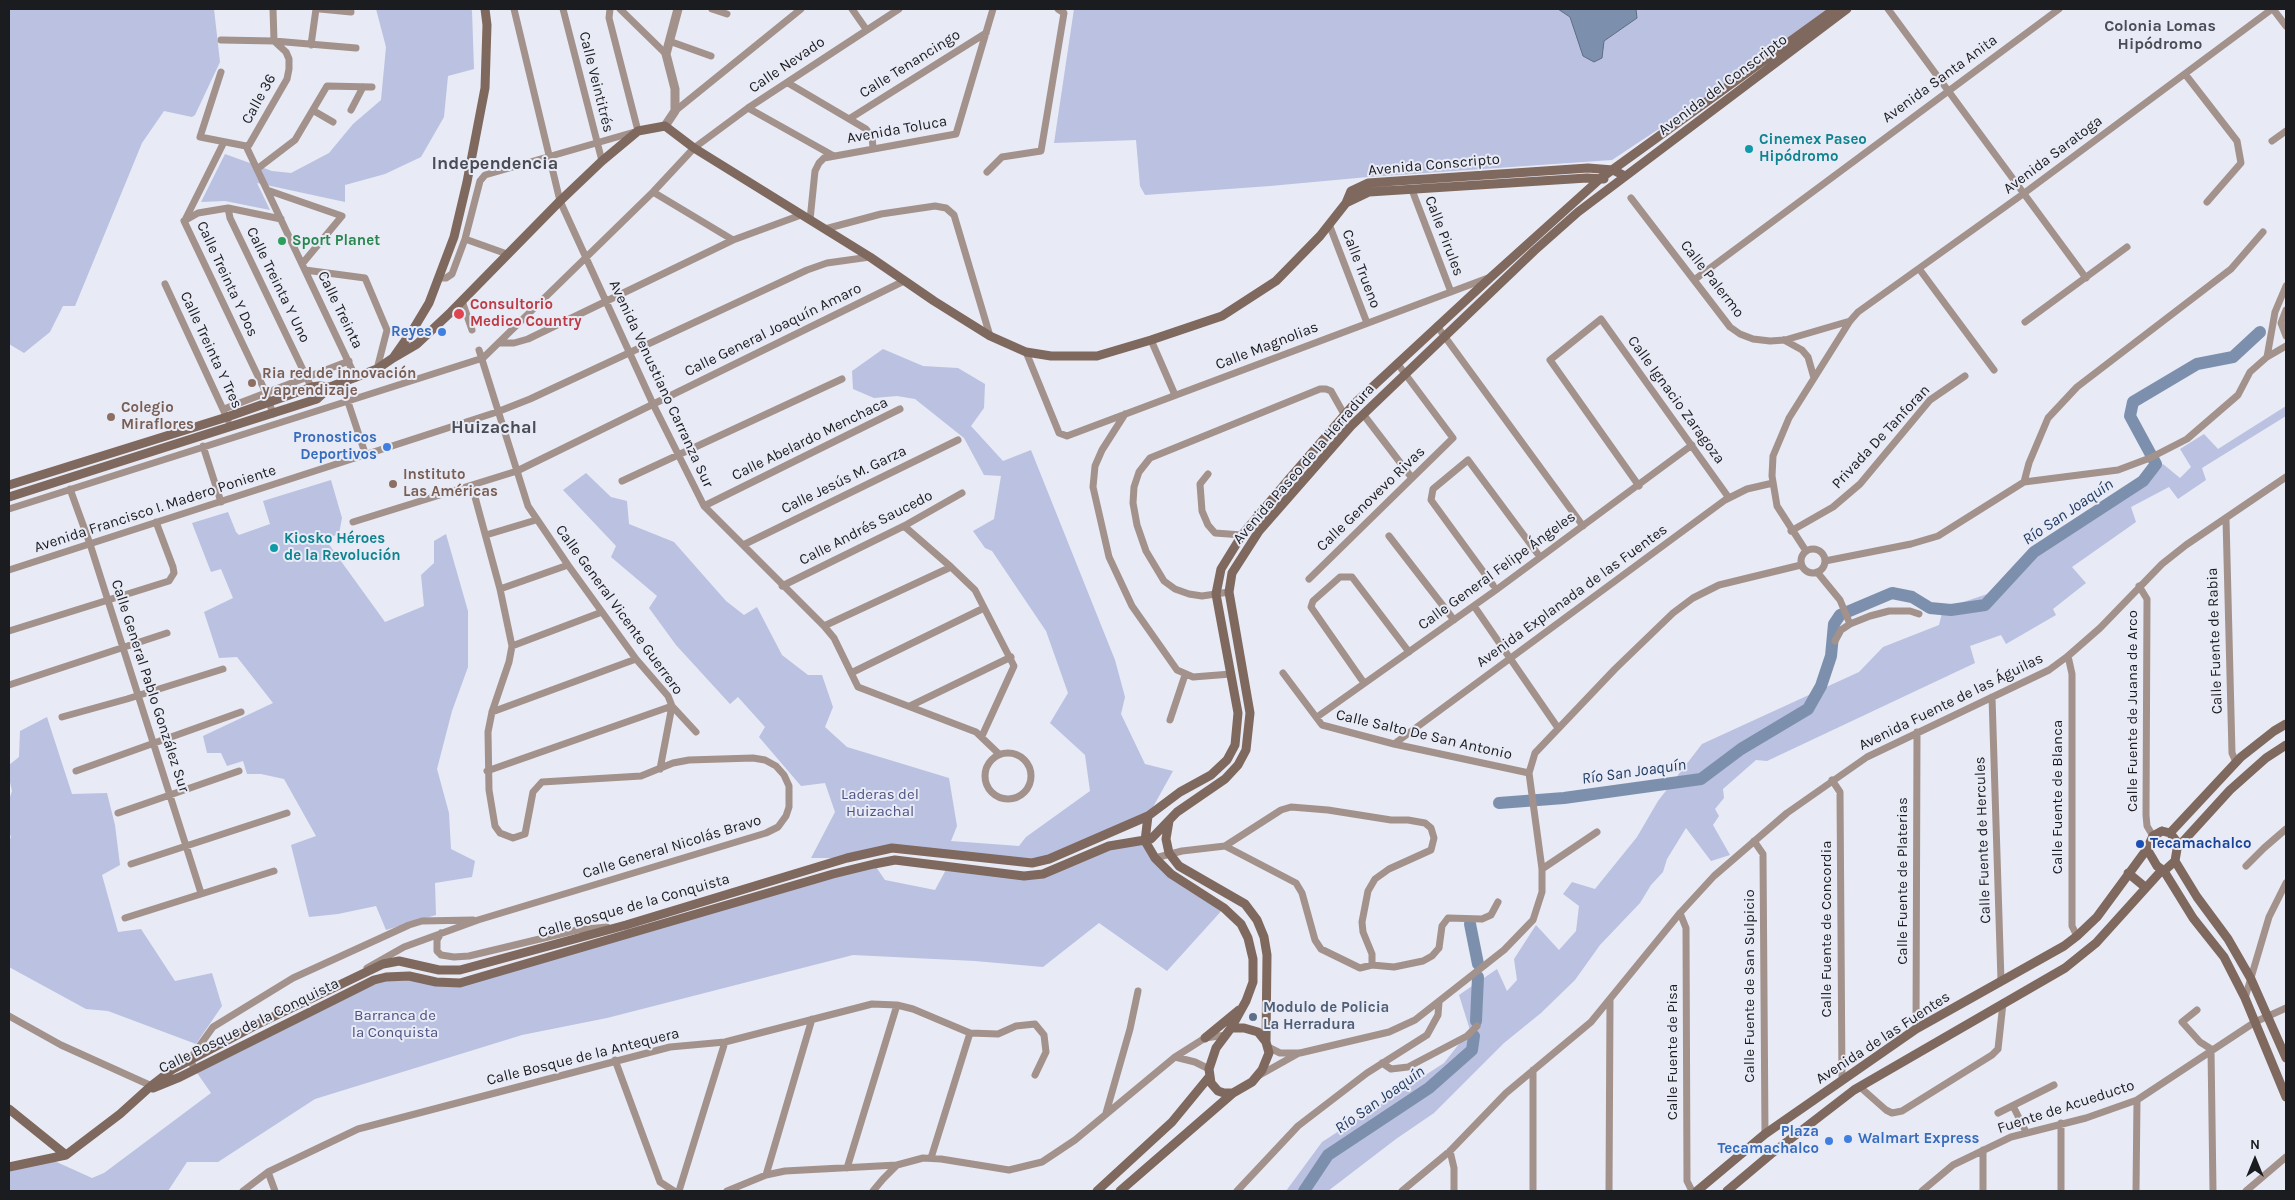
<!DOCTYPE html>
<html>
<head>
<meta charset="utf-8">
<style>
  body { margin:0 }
  #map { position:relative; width:2295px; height:1200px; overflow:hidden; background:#e8eaf5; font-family:Karla,sans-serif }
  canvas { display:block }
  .frame { position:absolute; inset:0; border:10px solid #1b1c20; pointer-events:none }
  .north { position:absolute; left:2230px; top:1135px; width:50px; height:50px; -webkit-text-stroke:4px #e8eaf5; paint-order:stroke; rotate:0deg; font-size:14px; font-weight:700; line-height:20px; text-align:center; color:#1b1c20 }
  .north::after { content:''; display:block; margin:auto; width:18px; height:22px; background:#1b1c20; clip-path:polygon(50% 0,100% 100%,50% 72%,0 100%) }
</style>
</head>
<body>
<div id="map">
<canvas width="2295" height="1200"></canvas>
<div class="frame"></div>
<div class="north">N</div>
</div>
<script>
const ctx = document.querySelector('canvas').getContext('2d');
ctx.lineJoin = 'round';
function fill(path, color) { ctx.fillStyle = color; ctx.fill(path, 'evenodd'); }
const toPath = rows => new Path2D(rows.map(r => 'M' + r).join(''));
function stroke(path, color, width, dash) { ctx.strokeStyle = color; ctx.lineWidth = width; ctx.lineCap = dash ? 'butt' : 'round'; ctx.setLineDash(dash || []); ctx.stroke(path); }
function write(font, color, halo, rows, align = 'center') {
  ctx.font = font + ' Karla,sans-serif'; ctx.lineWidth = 4; ctx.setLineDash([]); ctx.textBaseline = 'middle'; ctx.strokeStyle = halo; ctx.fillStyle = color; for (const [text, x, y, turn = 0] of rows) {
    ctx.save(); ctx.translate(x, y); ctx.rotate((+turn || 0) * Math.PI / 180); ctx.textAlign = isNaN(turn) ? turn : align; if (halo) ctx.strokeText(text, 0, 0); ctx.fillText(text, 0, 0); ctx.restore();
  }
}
const green = toPath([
  [9,9,214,9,220,62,195,115,192,117,164,111,142,143,75,306,63,306,50,332,24,353,9,344],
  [376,9,471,9,472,11,474,69,448,76,444,117,421,157,385,174,345,185,345,202,257,183,270,210,225,201,201,202,225,154,272,171,291,173,329,153,353,124,381,100,386,47],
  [1074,9,1828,9,1710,95,1612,160,1368,177,1270,186,1145,195,1140,186,1136,140,1054,143],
  [883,349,923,366,958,368,985,384,984,408,971,426,1003,461,1031,450,1115,660,1125,697,1121,714,1145,764,1173,771,1148,816,1032,863,892,848,847,858,811,858,835,812,825,783,801,786,759,737,765,727,738,697,730,704,676,645,649,608,657,596,611,557,616,546,563,490,586,473,611,497,627,501,629,524,674,542,726,601,744,615,757,607,782,655,808,675,822,675,833,707,825,727,847,747,949,778,957,826,951,841,1019,846,1026,837,1090,791,1085,755,1050,723,1068,693,1046,631,992,551,985,548,973,531,994,519,1001,476,984,475,964,438,915,399,897,396,874,398,853,389,852,371],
  [2286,406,2286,416,2202,468,2206,480,2178,499,2169,487,2131,507,2136,522,2072,567,2086,583,2053,609,2056,615,2006,644,2001,635,1970,646,1975,663,1767,761,1756,760,1723,789,1724,798,1715,809,1719,816,1713,825,1730,855,1711,861,1686,828,1667,859,1663,872,1651,885,1640,903,1600,945,1575,980,1541,1013,1504,1043,1434,1113,1396,1139,1328,1191,1286,1191,1322,1142,1444,1063,1470,1030,1459,995,1497,969,1507,991,1517,980,1514,959,1536,925,1559,950,1576,931,1579,906,1563,894,1572,882,1595,889,1637,837,1658,801,1702,744,1859,672,1883,647,1939,625,1943,609,1996,591,2034,550,2124,495,2163,464,2180,478,2191,467,2180,449,2204,434,2218,449],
  [331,480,342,518,339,534,325,539,385,622,424,606,421,575,434,563,434,541,446,534,468,611,468,667,452,711,437,769,449,813,451,849,475,861,472,877,435,883,436,915,386,930,376,906,338,914,309,917,291,845,316,836,284,779,261,774,247,774,243,761,227,766,221,753,207,753,203,736,273,703,237,657,219,658,204,612,233,598,221,569,211,572,192,523,228,512,236,532,239,535,270,524,263,501],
  [47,717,72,794,107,793,115,825,120,865,102,875,118,932,141,929,175,981,212,973,222,1006,196,1044,108,1011,86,1009,9,967,9,839,11,838,9,830,9,800,12,791,9,778,9,765,19,757,20,731],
  [1145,841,1155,858,1224,908,1167,971,1099,923,1043,967,975,961,853,955,607,1018,522,1035,315,1099,218,1162,187,1162,168,1191,9,1191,9,1167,50,1159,92,1178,104,1173,211,1093,195,1070,386,977,460,983,874,864,885,880,935,890,948,866,1043,874,1109,846]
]);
const water = toPath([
  [1558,9,1636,9,1637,18,1604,41,1602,58,1594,62,1583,56,1570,17,1558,9]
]);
const river = toPath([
  [1499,803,1564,798,1701,779,1741,749,1808,709,1821,686,1831,656,1834,624,1840,615,1892,593,1912,597,1930,608,1951,610,1985,605,2034,552,2143,481,2156,464,2130,416,2133,402,2197,364,2233,357,2260,332],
  [1470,924,1478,964],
  [1476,1021,1478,977],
  [1304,1191,1328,1155,1429,1088,1472,1050,1474,1036]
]);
const minor = toPath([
  [320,9,351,12],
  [514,9,560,201,653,404,704,506,824,626,834,638,858,687,976,732,999,754],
  [563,9,602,161],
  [620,9,666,54],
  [712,9,727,14],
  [852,9,866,29],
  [1888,9,2086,278],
  [2273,9,2286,26],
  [221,40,274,41,356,48],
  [669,41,711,56],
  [311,45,316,9],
  [221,72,200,137,246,146],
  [2185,74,2237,141,2241,163,2207,202],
  [788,83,866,129,872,137,873,148],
  [748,108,832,155],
  [351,110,363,87],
  [314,111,333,122],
  [675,111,801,9],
  [849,119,986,33],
  [2272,141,2286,131],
  [246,146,356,378],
  [246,146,249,145,287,79,289,69,289,59,286,52,274,41,273,9],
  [257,169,295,140,327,86,372,87],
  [987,172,1002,157,1041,151,1064,13,1058,9],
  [267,190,342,216,302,264],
  [1412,190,1451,292],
  [653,192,733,240],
  [1631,198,1730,327,1740,334,1753,339,1770,341,1785,340,1850,321],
  [228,208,230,218,317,399],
  [185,220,224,142],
  [810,220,815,171,819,163,824,158,956,134,993,9],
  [184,221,266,393,273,414],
  [184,221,198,213,228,208,281,219],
  [1329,224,1367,323],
  [825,229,881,214,935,206,946,208,954,215,990,336],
  [465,239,507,254],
  [305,270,365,278,387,330,377,369],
  [1920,270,1994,370],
  [440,278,446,278,452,274,465,239,480,181,485,175,638,131,609,18,610,9],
  [1694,280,2059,9],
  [165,284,228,420],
  [462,301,472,330],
  [2286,310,2281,323,2286,336],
  [2025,322,2127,247],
  [1437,326,1583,526],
  [1151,340,1175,395],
  [1784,340,1802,350,1808,357,1814,378],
  [499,343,514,343,528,339,733,240,801,215],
  [479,350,528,506,568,565,636,659,668,696,672,706,696,732],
  [1026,352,1057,428,1059,433,1067,436,1488,278],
  [2267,357,2275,312,2286,286],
  [348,402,366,456],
  [224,409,349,361],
  [1125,414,1102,450,1095,466,1093,487,1109,557,1132,606,1177,670,1193,677,1231,674],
  [1363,414,1412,478],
  [203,446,221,502],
  [1208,474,1200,484,1202,511,1208,525,1215,533,1242,535],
  [622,481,842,379],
  [2024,482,2029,463,2048,418,2077,387,2231,269,2263,232],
  [1639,486,1550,360,1601,319,1729,498],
  [70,489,90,544,201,893],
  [704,506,900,409],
  [9,509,483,358,653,192,694,148,748,108,899,9],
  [2226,519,2232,753,2236,762],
  [353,522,517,471,904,281],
  [904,526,951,567,975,590,1014,666,982,736],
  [1791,531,1833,507,1860,484,1930,400,1965,376],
  [486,535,536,520],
  [1389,536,1454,620],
  [743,545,958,440],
  '1801 561a12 12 0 1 1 24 0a12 12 0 1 1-24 0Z',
  [1806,551,1777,506,1772,476,1773,456,1789,418,1850,321,1858,312,2023,194,2272,9],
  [1825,561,1911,544,1938,536,2024,482,2118,470,2150,458,2187,439,2238,395,2250,372,2267,357,2286,346],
  [9,570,497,412,530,399,807,270,827,263,870,257],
  [1817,572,1840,600,1850,624],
  [1309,579,1453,438,1397,363],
  [1493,585,1431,500,1433,489,1468,460,1540,557],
  [782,586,904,526,962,493],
  [2139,586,2147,599,2146,815,2147,826,2153,836],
  [500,589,568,565],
  [1229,592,1202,596,1189,594,1175,589,1164,581,1146,551,1137,525,1133,503,1134,487,1139,472,1150,458,1320,389,1326,389,1331,391,1344,414],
  [1474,606,1558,728],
  [824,626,951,567],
  [9,631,169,581,174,573,173,567,156,522],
  [1835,641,1841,630,1850,624,1870,616,1889,611,1910,611,1919,614],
  [512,646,602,612],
  [2068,656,2072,674,2072,926,2077,936],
  [851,673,984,608],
  [1283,673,1322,725,1394,744,1529,773],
  [1364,683,1311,607,1313,601,1340,577,1352,577,1409,652],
  [9,685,167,633],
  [1992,697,2001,981],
  [910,706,1011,657],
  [492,712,636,659],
  [62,717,127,699,223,669],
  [1317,717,1496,590,1692,445],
  [1170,720,1185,675],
  [1394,744,1725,500,1747,489,1773,483],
  '985 776a23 23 0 1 1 46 0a23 23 0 1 1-46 0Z',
  [76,771,241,712],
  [487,771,672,706,660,769],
  [1832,780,1840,792,1842,1080],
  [118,813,239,771],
  [1754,841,1763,854,1765,1134],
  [1225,846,1281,810,1291,807,1328,810,1391,820,1408,820,1425,823,1431,828,1434,838,1431,850,1389,869,1375,879,1368,891,1362,922,1363,932,1372,954,1372,965],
  [1155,858,1182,851,1225,846,1296,883,1302,893,1315,940,1321,949,1360,968,1372,965,1394,967,1423,961,1432,956,1439,948,1442,926,1448,918,1482,919,1491,915,1498,902],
  [131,864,287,813],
  [2246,866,2264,848,2286,829],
  [1542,869,1597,832],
  [1680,913,1686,928,1687,1181,1692,1191],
  [125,918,274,871],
  [441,933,437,940,437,951,441,955,454,957,469,956,577,930,607,927],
  [367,968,404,947,478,920,766,833,778,827,786,816,789,807,789,786,784,775,776,766,765,760,753,758,689,760,673,763,641,776,542,782,533,792,525,834,513,838,500,833,495,826,489,790,488,732,492,712,509,662,512,646,500,589,472,486],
  [2245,998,2269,917,2286,883],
  [2197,1010,2182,1022,2200,1042,2211,1049,2213,1191],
  [9,1016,61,1045,154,1087],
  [1916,1029,1917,732],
  [1268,1047,1280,1053,1300,1053,1389,1032,1415,1020,1504,950,1533,920,1542,892,1542,869,1529,773,1535,753,1615,669,1673,613,1693,598,1719,585,1801,565],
  [1175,1057,1195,1062,1209,1069],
  [615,1060,660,1182,674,1191],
  [1382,1063,1391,1069,1408,1067,1467,1036,1477,1026],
  [195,1070,190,1059,213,1027,293,978,409,925,422,921,473,920],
  [1533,1070,1533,1191],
  [1258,1076,1299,1053],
  [1860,1087,1886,1110,1892,1113,1902,1111,1992,1055,1998,1049,2003,1003],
  [2013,1106,2026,1132],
  [1106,1113,1130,1029,1138,991],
  [1998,1113,2054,1085],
  [2061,1123,2061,1191],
  [1450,1151,1454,1168,1454,1191],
  [931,1158,970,1033],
  [847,1168,897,1005],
  [268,1172,275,1191],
  [766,1175,812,1019],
  [243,1191,268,1172,358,1129,670,1047,725,1042,872,1004,897,1005,913,1009,970,1033,998,1034,1016,1026,1035,1024,1044,1035,1046,1052,1035,1075],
  [679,1191,725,1042],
  [727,1191,766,1175,785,1171,897,1165],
  [873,1191,883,1179,897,1165,923,1158,941,1159,1009,1170,1042,1162,1075,1140,1175,1057,1205,1038,1226,1035],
  [1237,1191,1298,1126,1367,1073,1427,1035,1438,1015,1439,1002],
  [1402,1191,1450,1151,1506,1093,1591,1022,1680,913,1714,876,1787,813,1867,757,2049,670,2068,656,2100,628,2162,564,2186,545,2286,477],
  [1609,1191,1610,1001],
  [1922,1191,1953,1165,2011,1137,2086,1118,2137,1100,2255,1022,2286,1008],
  [1983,1191,1983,1150],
  [2136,1191,2137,1100],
  [2246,1191,2286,1157]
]);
const tertiary = toPath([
  [665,126,675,111,675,89,666,54,678,9]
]);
const secondary = toPath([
  [1346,203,1369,192,1587,178,1604,179],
  [393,358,417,344,451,312,560,201,602,161,638,131,665,126,694,148,870,257,934,301,990,336,1026,352,1051,356,1097,356,1151,340,1222,316,1276,281,1320,236,1346,203,1351,191,1368,183,1588,168,1613,170,1625,176],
  [9,485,227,417,312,387,319,386,330,387,377,369,393,358,414,328,429,303,454,237,467,182,485,88,487,25,485,9],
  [9,497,317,399,330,387],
  [1148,816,1145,841,1155,858,1171,874,1224,908,1241,924,1248,938,1253,959,1253,982,1246,1001,1231,1028,1216,1048,1209,1069,1211,1083,1218,1091,1224,1093,1233,1093,1252,1082,1262,1070,1269,1053,1266,1042,1258,1032,1244,1028,1231,1028],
  [1169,821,1166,839,1169,853,1179,866,1245,904,1257,920,1264,937,1267,955,1266,1042],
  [2162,831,2170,833,2178,843,2175,861,2164,871,2157,866,2147,849,2153,836,2162,831],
  [2170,833,2241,757,2274,731,2286,724],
  [2178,847,2230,790,2266,758,2286,745],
  [2175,861,2197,897,2228,939,2251,979,2286,1058],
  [2164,871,2193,918,2224,957,2245,998,2286,1097],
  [2128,873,2145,887],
  [1205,1038,1239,1010],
  [153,1088,180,1077,374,980,386,977,409,976,436,982,460,983,833,874,874,864,895,860,1024,876,1043,874,1109,846,1151,839,1177,812,1225,779,1238,765,1246,750,1250,713,1229,592,1232,573,1259,531,1351,426,1534,251,1578,212,1847,9],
  [9,1109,66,1155],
  [9,1167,66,1155,120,1114,151,1086,173,1069,256,1025,383,964,399,961,439,970,460,970,626,925,847,858,892,848,1032,863,1049,859,1148,816,1180,792,1211,775,1227,760,1235,745,1238,713,1216,594,1221,569,1242,535,1290,478,1355,403,1491,277,1601,178,1835,9],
  [1097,1191,1172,1122,1209,1077],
  [1120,1191,1233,1093],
  [1697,1191,1765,1134,1916,1029,2064,946,2077,936,2097,917,2147,849],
  [1727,1191,1771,1154,1854,1090,2065,968,2096,943,2162,870]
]);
const markers = [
  [1749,149,5,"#0f9aa8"],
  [282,241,5,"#2e9e5b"],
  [459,314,6,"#e0444e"],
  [442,332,5,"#3f7fe0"],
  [252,383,5,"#8d6e63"],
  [111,417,5,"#8d6e63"],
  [387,447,5,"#3f7fe0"],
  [393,484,5,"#8d6e63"],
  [274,548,5,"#0f9aa8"],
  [2140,844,5,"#1a4fb4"],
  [1253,1017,5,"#5c6f8a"],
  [1848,1139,5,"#3f7fe0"],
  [1829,1141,5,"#3f7fe0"]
];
const streetNames = [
  ["Calle Tenancingo",910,64,-32],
  ["Calle Nevado",787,65,-34],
  ["Avenida Santa Anita",1940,79,-36],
  ["Calle Veintitrés",596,82,76],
  ["Avenida del Conscripto",1723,85,-37],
  ["Calle 36",259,99,-61],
  ["Avenida Toluca",897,130,-10],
  ["Avenida Saratoga",2053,155,-37],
  ["Avenida Conscripto",1434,165,-5],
  ["Calle Pirules",1444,236,69],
  ["Calle Trueno",1361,269,69],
  ["Calle Treinta Y Dos",227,279,65],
  ["Calle Palermo",1712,279,52],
  ["Calle Treinta Y Uno",278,285,64],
  ["Calle Treinta",340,310,64],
  ["Calle General Joaquín Amaro",773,330,-26],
  ["Calle Magnolias",1267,346,-21],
  ["Calle Treinta Y Tres",211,350,65],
  ["Avenida Venustiano Carranza Sur",661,384,65],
  ["Calle Ignacio Zaragoza",1676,400,54],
  ["Privada De Tanforan",1881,437,-47],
  ["Calle Abelardo Menchaca",810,439,-26],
  ["Avenida Paseo de la Herradura",1304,464,-49],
  ["Calle Jesús M. Garza",844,480,-26],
  ["Calle Genovevo Rivas",1371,499,-44],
  ["Avenida Francisco I. Madero Poniente",155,509,-18],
  ["Calle Andrés Saucedo",866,528,-27],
  ["Calle General Felipe Ángeles",1497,571,-36],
  ["Avenida Explanada de las Fuentes",1572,596,-36],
  ["Calle General Vicente Guerrero",619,610,54],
  ["Calle Fuente de Rabia",2215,641,-92],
  ["Calle General Pablo González Sur",150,686,72],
  ["Avenida Fuente de las Águilas",1951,702,-26],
  ["Calle Fuente de Juana de Arco",2133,711,-90],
  ["Calle Salto De San Antonio",1424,735,13],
  ["Calle Fuente de Blanca",2058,797,-90],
  ["Calle Fuente de Hercules",1983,840,-92],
  ["Calle General Nicolás Bravo",672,847,-17],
  ["Calle Fuente de Platerias",1903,881,-90],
  ["Calle Bosque de la Conquista",634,906,-16],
  ["Calle Fuente de Concordia",1827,929,-90],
  ["Calle Fuente de San Sulpicio",1750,986,-90],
  ["Calle Bosque de la Conquista",249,1026,-26],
  ["Avenida de las Fuentes",1883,1038,-33],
  ["Calle Fuente de Pisa",1673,1052,-90],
  ["Calle Bosque de la Antequera",583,1057,-14],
  ["Fuente de Acueducto",2066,1107,-18]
];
const cultureNames = [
  ["Cinemex Paseo",1759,140],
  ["Hipódromo",1759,157],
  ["Kiosko Héroes",284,539],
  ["de la Revolución",284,556]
];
const leisureNames = [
  ["Sport Planet",292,241]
];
const healthNames = [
  ["Consultorio",470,305],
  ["Medico Country",470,322]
];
const shopNames = [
  ["Reyes",432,332],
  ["Pronosticos",377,438],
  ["Deportivos",377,455],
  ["Plaza",1819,1132],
  ["Tecamachalco",1819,1149],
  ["Walmart Express",1858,1139,"left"]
];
const educationNames = [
  ["Ria red de innovación",262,374],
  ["y aprendizaje",262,391],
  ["Colegio",121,408],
  ["Miraflores",121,425],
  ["Instituto",403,475],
  ["Las Américas",403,492]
];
const parkNames = [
  ["Laderas del",880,795],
  ["Huizachal",880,812],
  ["Barranca de",395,1016],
  ["la Conquista",395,1033]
];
const transitNames = [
  ["Tecamachalco",2150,844]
];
const serviceNames = [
  ["Modulo de Policia",1263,1008],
  ["La Herradura",1263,1025]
];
const neighbourhoodNames = [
  ["Colonia Lomas",2160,26],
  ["Hipódromo",2160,44]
];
const waterNames = [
  ["Río San Joaquín",2068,512,-34],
  ["Río San Joaquín",1634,772,-8],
  ["Río San Joaquín",1380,1100,-35]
];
const quarterNames = [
  ["Independencia",495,164],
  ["Huizachal",494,428]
];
fill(green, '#bbc1e1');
fill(water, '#7c90ad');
stroke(water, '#5f6d83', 1);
stroke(river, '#7c90ad', 12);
stroke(minor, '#a2928b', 7);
stroke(tertiary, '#a2928b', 9);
stroke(secondary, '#7f685d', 9);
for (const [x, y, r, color] of markers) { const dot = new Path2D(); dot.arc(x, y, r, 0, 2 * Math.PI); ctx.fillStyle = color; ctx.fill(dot); stroke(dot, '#e8eaf5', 2); }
write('15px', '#1b1c20', '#e8eaf5', streetNames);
write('bold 15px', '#0d838f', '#e8eaf5', cultureNames, 'left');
write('bold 15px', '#27864d', '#e8eaf5', leisureNames, 'left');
write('bold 15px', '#be3a42', '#e8eaf5', healthNames, 'left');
write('bold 15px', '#366cbe', '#e8eaf5', shopNames, 'right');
write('bold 15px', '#785e54', '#e8eaf5', educationNames, 'left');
write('15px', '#4c5282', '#e8eaf5', parkNames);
write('bold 15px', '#164399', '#e8eaf5', transitNames, 'left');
write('bold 15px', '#4e5e75', '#e8eaf5', serviceNames, 'left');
write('bold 16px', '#4a4c55', '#e8eaf5', neighbourhoodNames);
write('italic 16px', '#1f3b63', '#e8eaf5', waterNames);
write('bold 18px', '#4a4c55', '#e8eaf5', quarterNames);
</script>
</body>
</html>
